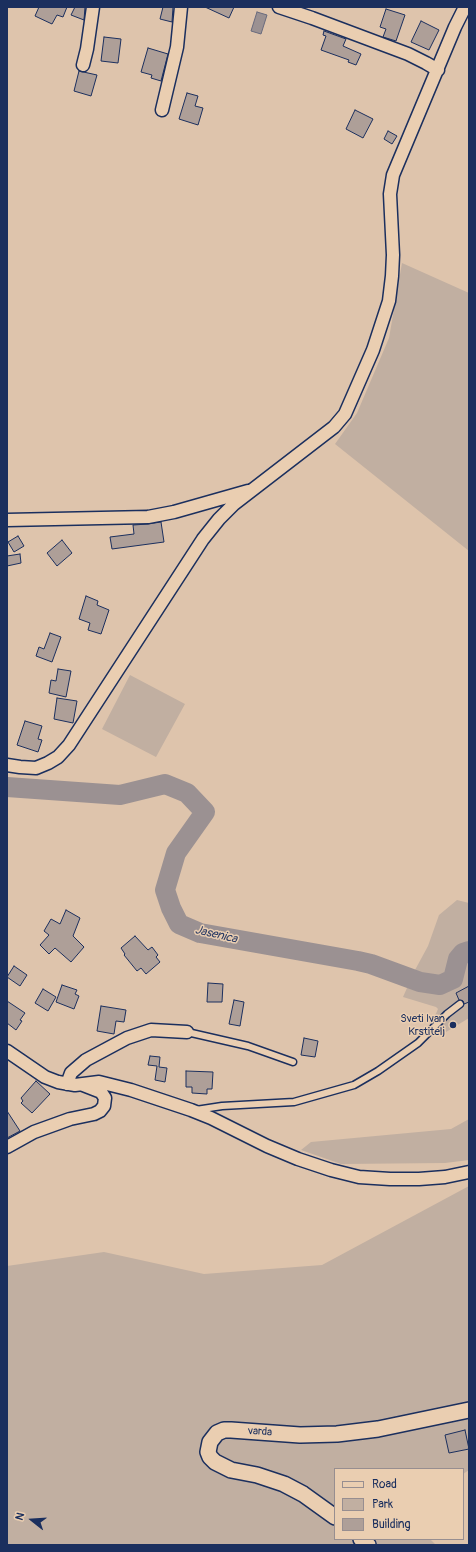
<!DOCTYPE html>
<html>
<head>
<meta charset="utf-8">
<style>
  body { margin:0 }
  #map { position:relative; width:476px; height:1552px; overflow:hidden; background:#dec4ac; font-family:Pangolin,sans-serif }
  canvas { display:block }
  .frame { position:absolute; inset:0; border:8px solid #1b2f5e; pointer-events:none }
  .legend { position:absolute; left:334px; top:1468px; width:130px; height:72px; box-sizing:border-box; background:#eaceb1; border:1px solid #978e90; margin:0; padding:5px 7px; list-style:none; font-size:12px; color:#1b2f5e }
  .legend li { display:flex; align-items:center; gap:8px; height:20px }
  .legend b { width:20px; border:1px solid #978e90 }
  .north { position:absolute; left:12px; top:1500px; width:40px; height:40px; -webkit-text-stroke:3px #eaceb1; paint-order:stroke; rotate:287deg; font-size:11px; font-weight:700; line-height:16px; text-align:center; color:#1b2f5e }
  .north::after { content:''; display:block; margin:auto; width:14px; height:18px; background:#1b2f5e; clip-path:polygon(50% 0,100% 100%,50% 72%,0 100%) }
</style>
</head>
<body>
<div id="map">
<canvas width="476" height="1552"></canvas>
<div class="frame"></div>
<ul class="legend">
<li><b style="height:5px;background:#eaceb1"></b>Road</li>
<li><b style="height:11px;background:#c1afa1"></b>Park</li>
<li><b style="height:11px;background:#ae9f98"></b>Building</li>
</ul>
<div class="north">N</div>
</div>
<script>
const ctx = document.querySelector('canvas').getContext('2d');
ctx.lineJoin = 'round';
function fill(path, color) { ctx.fillStyle = color; ctx.fill(path, 'evenodd'); }
const toPath = rows => new Path2D(rows.map(r => 'M' + r).join(''));
function stroke(path, color, width, dash) { ctx.strokeStyle = color; ctx.lineWidth = width; ctx.lineCap = dash ? 'butt' : 'round'; ctx.setLineDash(dash || []); ctx.stroke(path); }
function write(font, color, halo, rows, align = 'center') {
  ctx.font = font + ' Pangolin,sans-serif'; ctx.lineWidth = 3; ctx.setLineDash([]); ctx.textBaseline = 'middle'; ctx.strokeStyle = halo; ctx.fillStyle = color; for (const [text, x, y, turn = 0] of rows) {
    ctx.save(); ctx.translate(x, y); ctx.rotate((+turn || 0) * Math.PI / 180); ctx.textAlign = isNaN(turn) ? turn : align; if (halo) ctx.strokeText(text, 0, 0); ctx.fillText(text, 0, 0); ctx.restore();
  }
}
const green = toPath([
  [402,263,469,293,469,551,335,444,357,413,389,338],
  [130,675,185,704,156,757,102,729],
  [457,900,469,903,469,1018,446,1032,434,1018,438,1009,436,1007,403,997,415,970,428,946,439,915],
  [469,1119,469,1160,445,1163,341,1164,301,1150,311,1142,451,1129],
  [469,1186,469,1470,463,1474,463,1469,335,1469,335,1539,430,1539,436,1545,7,1545,7,1266,104,1252,204,1274,322,1265]
]);
const water = toPath([
  [257,12,267,15,261,34,251,31,257,12]
]);
const river = toPath([
  [7,787,120,795,165,784,187,793,205,812,176,853,165,890,171,908,179,924,200,933,358,961,371,964,420,982,440,985,453,979,458,959,463,953,469,951]
]);
const building = toPath([
  [39,7,67,7,63,17,57,15,52,24,35,16,39,7],
  [75,7,85,7,84,20,71,15,75,7],
  [163,7,173,7,172,22,160,19,163,7],
  [205,7,234,7,229,18,205,7],
  [386,9,405,15,396,41,383,37,386,29,380,27,386,9],
  [421,21,439,30,429,50,411,42,421,21],
  [324,31,346,39,343,46,361,54,356,65,348,62,349,60,321,50,326,36,323,35,324,31],
  [104,37,121,39,118,63,101,61,104,37],
  [148,48,168,54,161,81,151,78,152,75,141,72,148,48],
  [79,71,97,75,91,96,74,91,79,71],
  [187,93,198,96,195,106,203,108,198,125,179,119,187,93],
  [355,110,373,119,363,138,346,129,355,110],
  [388,131,397,136,392,144,384,139,388,131],
  [161,522,164,542,112,549,110,537,134,534,133,525,148,524,161,522],
  [18,536,24,546,14,552,8,542,18,536],
  [62,540,72,553,57,566,47,553,62,540],
  [20,554,21,563,7,566,7,556,20,554],
  [86,596,98,601,97,605,109,610,101,634,88,630,90,623,79,619,86,596],
  [50,633,61,637,52,662,36,656,39,647,44,649,50,633],
  [58,669,71,671,66,697,49,693,51,680,56,681,58,669],
  [57,698,77,701,73,723,54,719,57,698],
  [25,721,42,726,38,739,42,740,38,752,17,745,25,721],
  [66,910,80,918,73,936,84,947,71,962,55,948,49,954,40,945,49,935,44,931,51,919,60,924,66,910],
  [135,936,148,950,152,947,158,955,156,957,160,962,146,974,141,968,137,971,124,955,125,954,121,948,135,936],
  [14,966,27,975,20,986,7,977,14,966],
  [208,983,223,984,222,1002,207,1002,208,983],
  [62,985,77,990,75,994,79,996,74,1009,56,1002,62,985],
  [469,986,469,1002,464,1004,463,1001,459,1000,456,993,469,986],
  [43,989,56,997,48,1011,35,1003,43,989],
  [234,1000,244,1002,240,1026,229,1024,234,1000],
  [7,1001,25,1013,20,1020,22,1021,16,1030,7,1023,7,1001],
  [101,1006,126,1010,124,1022,116,1021,114,1034,97,1031,101,1006],
  [304,1038,318,1041,315,1057,301,1055,304,1038],
  [150,1056,160,1057,159,1067,167,1068,165,1082,155,1080,157,1066,148,1065,150,1056],
  [186,1071,213,1072,212,1089,207,1089,207,1094,192,1093,192,1087,186,1087,186,1071],
  [36,1081,50,1094,32,1113,21,1103,23,1101,21,1098,36,1081],
  [7,1111,20,1131,7,1138,7,1111],
  [465,1430,469,1449,449,1453,445,1435,465,1430]
]);
const service = toPath([
  [187,1032,248,1046,293,1062],
  [196,1110,222,1106,294,1102,354,1085,378,1071,418,1043,447,1014,460,1004]
]);
const minor = toPath([
  [279,7,312,18,408,54,426,63,438,70],
  [83,65,87,49,93,7],
  [162,110,177,47,181,7],
  [7,520,148,517,174,512,248,491],
  [7,765,20,767,36,768,48,763,58,757,69,745,203,539,219,519,234,504,334,427,345,414,373,350,389,301,392,276,393,255,390,194,393,175,455,27,465,7],
  [7,1051,45,1077,58,1082,75,1085,99,1082,131,1090,191,1110,211,1118,267,1146,298,1159,331,1170,359,1177,390,1179,419,1179,445,1177,469,1172],
  [67,1084,71,1073,86,1060,127,1038,151,1030,187,1032],
  [7,1147,34,1132,70,1119,94,1114,100,1111,104,1106,105,1098,101,1092,83,1085]
]);
const tertiary = toPath([
  [335,1517,303,1494,284,1484,257,1475,231,1470,215,1462,210,1457,208,1452,210,1442,217,1433,224,1430,231,1430,300,1435,337,1434,378,1429,469,1410],
  [361,1539,368,1545]
]);
const markers = [
  [453,1025,4,"#1b2f5e"]
];
const poiNames = [
  ["Sveti Ivan",445,1019],
  ["Krstitelj",445,1032]
];
const streetNames = [
  ["varda",260,1432,4]
];
const waterNames = [
  ["Jasenica",216,935,13]
];
fill(green, '#c1afa1');
fill(water, '#9b9192');
stroke(water, '#686a7d', 1);
stroke(river, '#9b9192', 20);
fill(building, '#ae9f98');
stroke(building, '#1b2f5e', 1);
stroke(service, '#1b2f5e', 9);
stroke(minor, '#1b2f5e', 15);
stroke(tertiary, '#1b2f5e', 18);
stroke(service, '#eaceb1', 6);
stroke(minor, '#eaceb1', 12);
stroke(tertiary, '#eaceb1', 15);
for (const [x, y, r, color] of markers) { const dot = new Path2D(); dot.arc(x, y, r, 0, 2 * Math.PI); ctx.fillStyle = color; ctx.fill(dot); stroke(dot, '#eaceb1', 1.5); }
write('11px', '#1b2f5e', '#eaceb1', poiNames, 'right');
write('11px', '#1b2f5e', '#eaceb1', streetNames);
write('italic 12px', '#2e3e66', '#eaceb1', waterNames);
</script>
</body>
</html>
